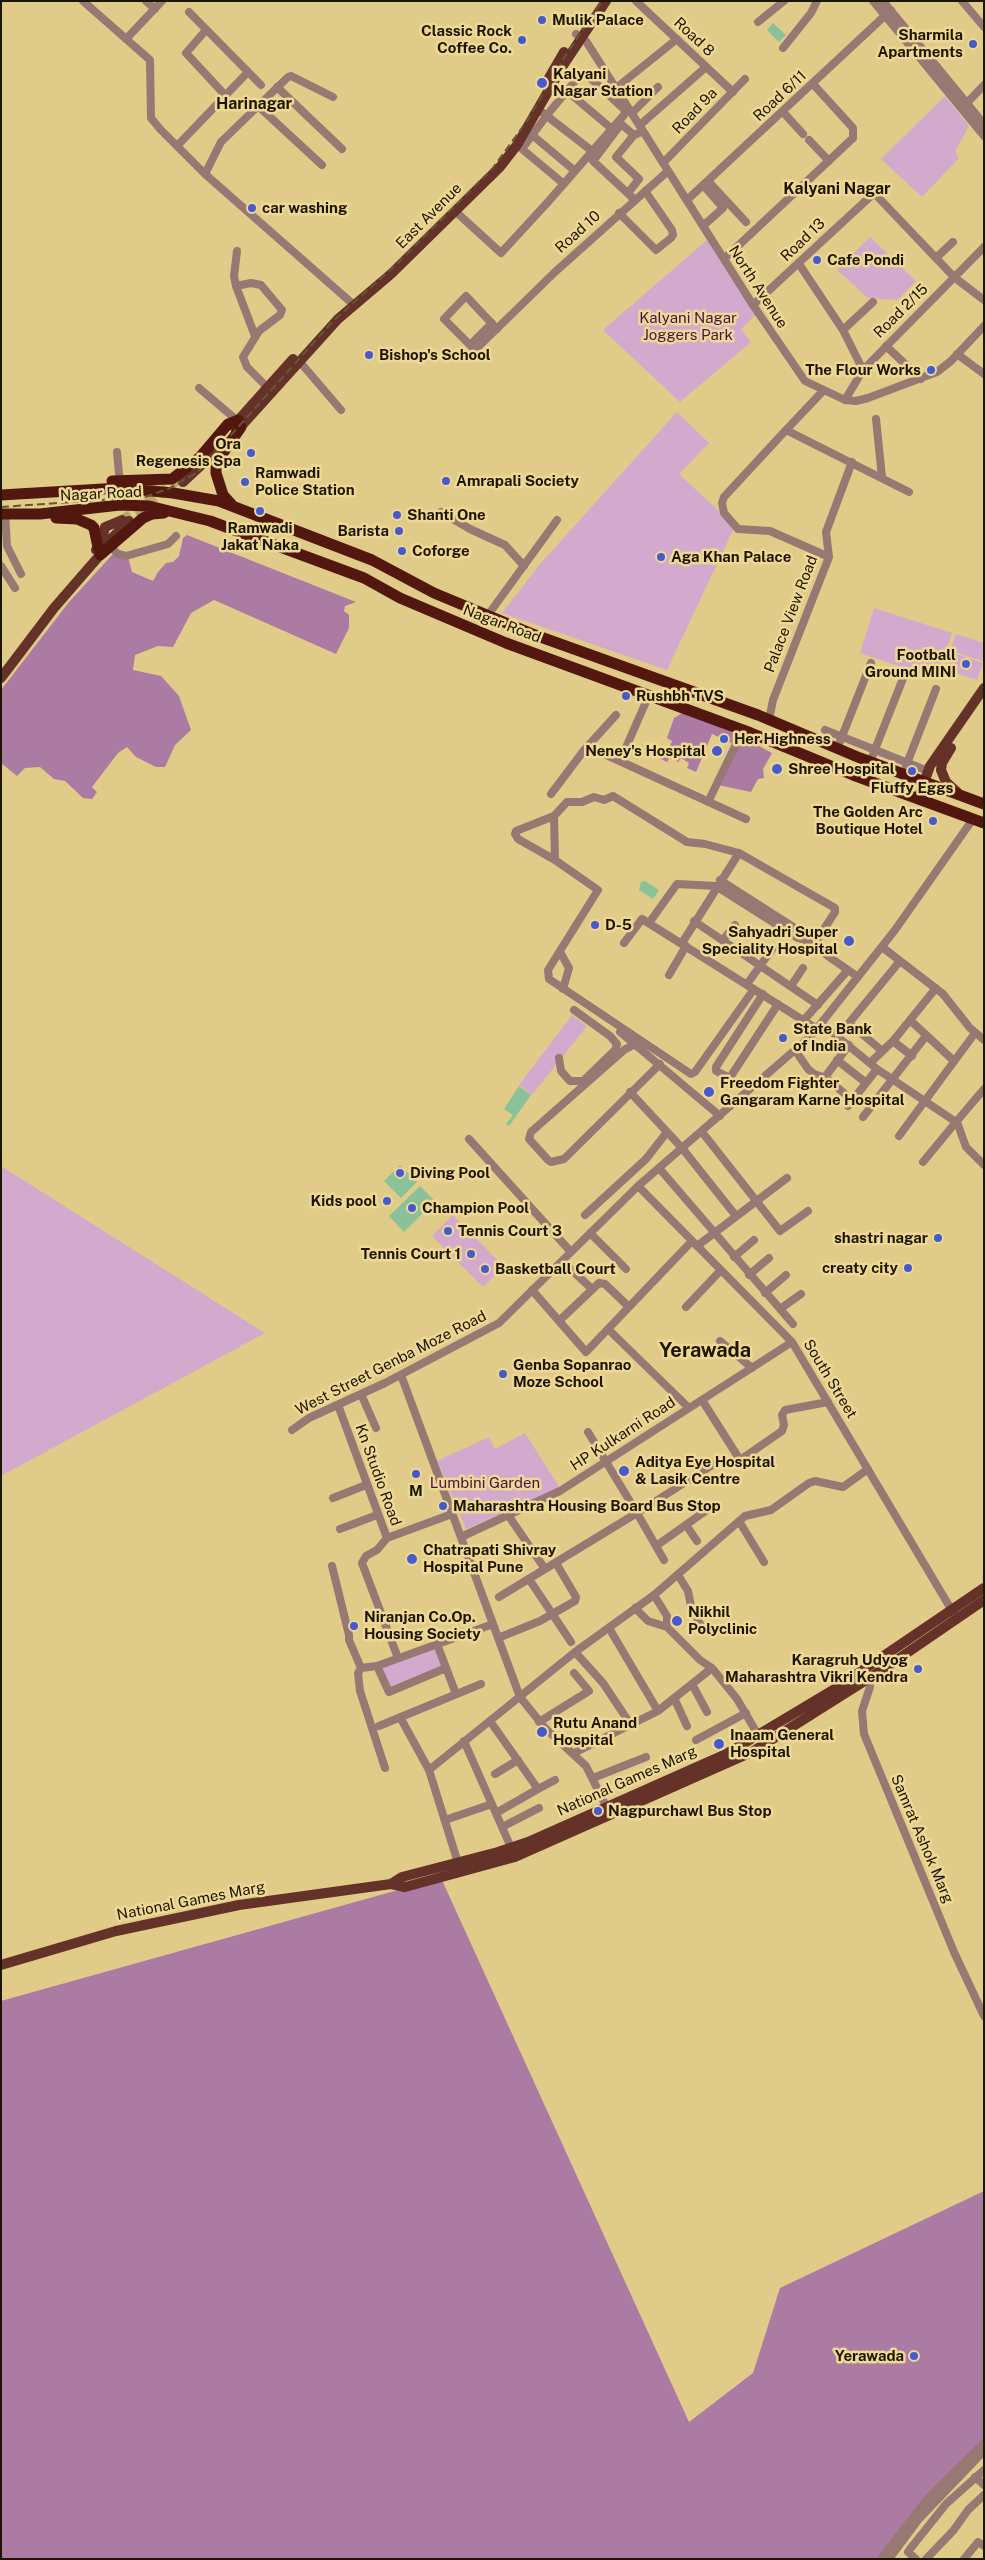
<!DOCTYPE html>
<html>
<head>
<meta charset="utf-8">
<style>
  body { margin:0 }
  #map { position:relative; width:985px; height:2560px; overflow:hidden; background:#e1cb89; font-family:"Public Sans",sans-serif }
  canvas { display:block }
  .frame { position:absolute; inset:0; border:2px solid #1d1500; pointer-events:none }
</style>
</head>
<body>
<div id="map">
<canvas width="985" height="2560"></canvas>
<div class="frame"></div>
</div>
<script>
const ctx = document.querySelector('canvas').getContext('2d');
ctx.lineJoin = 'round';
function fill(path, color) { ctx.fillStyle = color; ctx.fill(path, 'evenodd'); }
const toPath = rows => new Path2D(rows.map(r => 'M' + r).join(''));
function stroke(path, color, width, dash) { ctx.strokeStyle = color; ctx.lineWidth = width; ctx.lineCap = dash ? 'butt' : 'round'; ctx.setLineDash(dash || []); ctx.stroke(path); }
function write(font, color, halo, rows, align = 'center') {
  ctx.font = font + ' "Public Sans",sans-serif'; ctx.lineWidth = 5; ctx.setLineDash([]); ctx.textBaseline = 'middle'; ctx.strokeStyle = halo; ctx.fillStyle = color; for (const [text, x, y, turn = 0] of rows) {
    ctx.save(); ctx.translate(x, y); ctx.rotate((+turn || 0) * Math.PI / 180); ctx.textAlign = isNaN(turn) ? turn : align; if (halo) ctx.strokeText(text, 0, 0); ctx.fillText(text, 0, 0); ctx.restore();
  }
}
const green = toPath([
  [945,96,969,126,955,151,959,158,922,197,881,159],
  [870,237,916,281,898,300,868,298,837,270],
  [707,240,756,314,741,329,751,342,680,402,603,330],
  [677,412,709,443,679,474,735,526,667,670,502,613,541,563],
  [874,608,952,633,937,679,860,653],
  [956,634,984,643,983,661,950,651],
  [950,652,983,663,977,680,944,669],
  [572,1015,587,1026,532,1095,519,1085],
  [1,1166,265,1333,1,1476],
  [453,1215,504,1267,483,1287,432,1236],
  [525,1433,560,1488,466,1529,437,1461,489,1437,495,1449],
  [437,1644,446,1668,389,1692,377,1666]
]);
const forest = toPath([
  [187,535,356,602,345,606,344,611,349,615,349,628,336,654,214,600,191,613,173,647,158,646,135,655,133,670,161,676,179,696,191,730,175,745,165,767,156,767,136,757,127,747,118,753,92,787,97,792,92,799,83,798,65,781,54,779,40,767,25,768,17,776,1,763,1,690,69,602,113,554,128,557,132,572,153,581,158,572,166,563,173,562,179,556,183,538],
  [684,712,739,735,734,744,712,734,696,772,687,768,689,763,681,758,678,762,670,757,667,762,659,758,661,754,667,753,672,741,667,738,674,718],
  [742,737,772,753,763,769,764,778,758,779,751,792,718,785],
  [441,1878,689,2422,753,2373,780,2288,984,2191,984,2444,958,2476,912,2517,882,2559,1,2559,1,2001]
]);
const water = toPath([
  [773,23,786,35,779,42,767,30],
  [645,881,659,890,653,899,639,890,641,882],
  [519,1086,531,1095,509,1126,506,1124,513,1115,504,1109],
  [400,1165,417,1182,401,1198,384,1181],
  [420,1186,435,1201,404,1232,389,1216]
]);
const majorTunnel = toPath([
  [122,520,139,510,180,478]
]);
const minor = toPath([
  [83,1,150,60,151,118,160,129,205,174,354,305],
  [146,1,155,9],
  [636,1,733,92],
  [873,1,984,136],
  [883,1,984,124],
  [962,1,984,27],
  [189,12,261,85],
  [758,22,784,1],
  [206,30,186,53,225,95],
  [576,34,586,41,753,305,805,381,845,400,856,401,868,398,937,372,951,361,984,326],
  [126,39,162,1],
  [783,48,811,13,817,1],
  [277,87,342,149],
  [616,88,677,39],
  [567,91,612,129],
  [967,103,984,85],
  [257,105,322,165],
  [538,109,592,151],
  [783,112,803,134],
  [632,113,658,87],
  [640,125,706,67],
  [531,134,575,171],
  [634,135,621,124,593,161,635,200],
  [809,140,829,161],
  [177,146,247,73],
  [663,163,745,79],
  [205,174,221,142,288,77,291,76,333,97],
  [708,181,746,222],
  [628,193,639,179,616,157,634,135,639,133],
  [687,200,891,10],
  [455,211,501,253,547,203,624,115,626,111,585,73,581,74,547,115,522,149,564,184],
  [619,213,656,250,671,238,673,235,672,230,645,191],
  [703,226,723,208,703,185],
  [237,251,234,276,236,286,255,336],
  [936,258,953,242],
  [724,259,853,138,853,128,813,84],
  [799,264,843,330,863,370],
  [236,286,251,283,261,285,282,310,280,315,259,331,243,357,247,367,271,391],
  [753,305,872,195,876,195,954,277,984,300],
  [843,330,873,302],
  [470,345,492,323],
  [886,346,921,379],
  [475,350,444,319,466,296,497,329],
  [473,352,555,272,668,171],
  [957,354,984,374],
  [300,362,341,410],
  [199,388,239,422],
  [823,391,786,430,909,492],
  [845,400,863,370,984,247],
  [876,419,882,477],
  [786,430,724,497,722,503,724,513,738,529,770,531,829,557],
  [117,452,120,485],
  [441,512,470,529,505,545,524,566],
  [5,514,7,546,21,574],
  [111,547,118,554,126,556,168,544,176,536],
  [1,566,15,588],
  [488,615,557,520],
  [769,720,773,700,829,557,826,532,852,462],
  [825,730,928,771],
  [587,747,616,715],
  [837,749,871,663],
  [620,761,649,695],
  [870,762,904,676],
  [906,766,936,689],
  [551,794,585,749,589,747,746,819],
  [708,802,743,730],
  [554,816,555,860],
  [720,880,803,933,805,940],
  [694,921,818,1005],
  [649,923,677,884,716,886,798,938,805,940,858,977],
  [723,940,735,925],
  [624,943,642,919,817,1029],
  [682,943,739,853],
  [882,947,943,994,970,1028,984,1040],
  [560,952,569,968,563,989],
  [669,975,686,946],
  [747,984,773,948],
  [791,986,803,968],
  [754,989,695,1072,691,1074,549,979,548,970,598,890,555,860,518,839,515,834,516,831,554,816,567,802,582,802,594,797,604,800,613,796,687,842,705,844,739,853,835,908,835,912,813,946],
  [763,994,716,1067,716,1071,728,1077,731,1076,778,1004],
  [804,1020,848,970],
  [910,1020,954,1061],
  [822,1024,877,1069,956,1122,984,1089],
  [620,1032,720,1116],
  [893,1041,912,1056],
  [635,1044,624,1050,531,1132,529,1139,548,1160,551,1162,564,1159,660,1064],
  [849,1045,825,1077,852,1100],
  [795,1050,808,1069,814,1074,826,1078],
  [881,1050,849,1023,900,961],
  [559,1058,561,1071,570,1081,583,1081,615,1050,617,1044,610,1036,574,1010],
  [837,1060,865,1082],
  [870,1063,893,1041,936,988],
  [630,1092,682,1148,736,1216],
  [848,1106,877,1069],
  [863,1117,926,1036],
  [957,1122,966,1147,984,1165],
  [702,1132,780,1231,808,1211],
  [899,1136,975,1033],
  [469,1139,571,1252],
  [923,1162,956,1122],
  [659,1168,793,1324],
  [638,1186,792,1342,954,1614],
  [585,1215,646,1159,667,1132],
  [590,1233,626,1269],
  [697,1246,787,1178],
  [734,1257,754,1240],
  [562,1261,592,1289],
  [749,1275,769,1258],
  [532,1290,586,1352,692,1241],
  [765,1293,786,1275],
  [686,1307,721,1270],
  [780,1309,801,1294],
  [559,1321,599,1283,605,1284,629,1307],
  [608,1329,689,1408],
  [720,1341,752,1368],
  [401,1375,520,1697,545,1728,586,1766,609,1812],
  [361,1394,376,1428],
  [702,1400,740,1460,782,1431,784,1425,782,1415,785,1410,828,1402],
  [338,1405,387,1538],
  [292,1430,309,1418,385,1383,499,1323,638,1186,811,1036,895,930,973,819],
  [333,1498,366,1485],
  [508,1515,545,1569,637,1513,588,1432],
  [739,1521,764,1562],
  [686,1525,697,1541],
  [340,1529,377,1515],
  [461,1537,560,1491,792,1342],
  [387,1538,377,1550,366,1556,362,1563,398,1658],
  [387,1538,452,1514],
  [656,1546,714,1505],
  [664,1560,637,1513,714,1464],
  [332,1566,349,1635,349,1640,361,1668,358,1673,360,1691,385,1768],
  [678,1575,688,1591,691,1606,703,1630],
  [529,1579,571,1642],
  [654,1595,667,1616,667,1627],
  [499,1597,545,1569],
  [635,1608,648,1621,667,1627,700,1660,712,1668],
  [609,1628,658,1711],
  [498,1638,540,1621,575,1601,576,1597,556,1563],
  [437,1644,456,1694],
  [575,1652,603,1683,631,1725],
  [377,1666,389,1692,446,1668],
  [361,1668,377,1666,493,1624],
  [867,1675,870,1687,862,1711,864,1734,954,1952,984,2016],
  [692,1684,707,1712],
  [674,1698,687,1726],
  [400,1717,429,1770],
  [490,1721,538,1789,496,1813],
  [539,1722,589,1691,574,1673],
  [379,1726,481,1684],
  [696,1740,746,1713],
  [464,1741,513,1852],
  [574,1753,658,1711,712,1668,737,1699,764,1745],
  [495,1774,518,1760],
  [593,1778,646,1757],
  [538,1789,555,1780],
  [445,1820,492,1804],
  [502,1827,539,1808],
  [459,1866,429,1770,575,1652,654,1595,745,1516,771,1510,809,1483,815,1481,843,1487,868,1469],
  [975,2477,984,2485],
  [881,2559,929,2497,984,2443],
  [889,2559,918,2520,984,2451],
  [916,2559,908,2552,910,2549,946,2504,984,2470],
  [926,2559,953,2531,968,2510,984,2495],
  [964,2559,978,2542,984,2546]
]);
const major = toPath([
  [546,83,564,52],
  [233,426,293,359],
  [236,432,338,319,391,274,500,167,517,145,564,64,606,1],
  [183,482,226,442],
  [96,550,101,544,105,527,122,520],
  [1,678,54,608,100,555,111,539,129,521],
  [951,748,942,763,941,770,946,782,957,792],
  [918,799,930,766,984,688],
  [391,1884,402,1877,498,1852,528,1842,726,1754,838,1687,984,1588],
  [1,1965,116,1931,239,1905,391,1884,405,1887,515,1857,752,1752,882,1670,984,1600]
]);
const highway = toPath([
  [112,481,172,479,200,457,228,424,238,420],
  [1,495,120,488,173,493,219,501,372,560,434,593,535,635,758,715,860,758,984,804],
  [232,505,223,495,216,473,216,463,241,427],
  [1,514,40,514,120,505,149,506,210,521,364,578,400,598,506,643,751,733,853,775,984,823],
  [56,518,77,519,91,525,94,528,98,547],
  [100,555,143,518,152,514,164,513]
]);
const rail = toPath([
  [1,507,145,497,168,489,198,472,333,321,398,263,492,169,527,121,566,55,602,1]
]);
const markers = [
  [542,20,5,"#465ace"],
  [522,40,5,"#465ace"],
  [973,44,5,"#465ace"],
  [542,83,6,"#465ace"],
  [252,208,5,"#465ace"],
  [817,260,5,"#465ace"],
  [369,355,5,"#465ace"],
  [931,370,5,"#465ace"],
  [251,453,5,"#465ace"],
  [446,481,5,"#465ace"],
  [245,482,5,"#465ace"],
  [260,511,5,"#465ace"],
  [397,515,5,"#465ace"],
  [399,531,5,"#465ace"],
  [402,551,5,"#465ace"],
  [661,557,5,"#465ace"],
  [966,664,5,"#465ace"],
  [626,696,5,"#465ace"],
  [724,739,5,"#465ace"],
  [717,751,6,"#465ace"],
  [777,769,6,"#465ace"],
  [912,771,5,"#465ace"],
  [933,821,5,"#465ace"],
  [595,925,5,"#465ace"],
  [849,941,6,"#465ace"],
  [783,1038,5,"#465ace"],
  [709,1092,6,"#465ace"],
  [400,1173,5,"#465ace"],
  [387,1201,5,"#465ace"],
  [412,1208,5,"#465ace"],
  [448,1231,5,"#465ace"],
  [938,1238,5,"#465ace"],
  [471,1254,5,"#465ace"],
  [908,1268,5,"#465ace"],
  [485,1269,5,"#465ace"],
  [503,1374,5,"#465ace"],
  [624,1471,6,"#465ace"],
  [416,1474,5,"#465ace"],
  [443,1506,5,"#465ace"],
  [412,1559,6,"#465ace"],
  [677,1621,6,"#465ace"],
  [354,1626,5,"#465ace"],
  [918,1669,5,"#465ace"],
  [542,1732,6,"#465ace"],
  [719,1744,6,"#465ace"],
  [598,1811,5,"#465ace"],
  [914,2356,5,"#465ace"]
];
const poiNames = [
  ["Mulik Palace",552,20],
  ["Classic Rock",512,31,"right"],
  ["Coffee Co.",512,48,"right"],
  ["Sharmila",963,35,"right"],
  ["Apartments",963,52,"right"],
  ["Kalyani",553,74],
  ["Nagar Station",553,91],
  ["car washing",262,208],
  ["Cafe Pondi",827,260],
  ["Bishop's School",379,355],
  ["The Flour Works",921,370,"right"],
  ["Ora",241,444,"right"],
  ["Regenesis Spa",241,461,"right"],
  ["Ramwadi",255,473],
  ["Police Station",255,490],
  ["Amrapali Society",456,481],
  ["Shanti One",407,515],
  ["Ramwadi",260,528,"center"],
  ["Jakat Naka",260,545,"center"],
  ["Barista",389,531,"right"],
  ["Coforge",412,551],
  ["Aga Khan Palace",671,557],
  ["Football",956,655,"right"],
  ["Ground MINI",956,672,"right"],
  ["Rushbh TVS",636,696],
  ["Her Highness",734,739],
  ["Neney's Hospital",706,751,"right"],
  ["Shree Hospital",788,769],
  ["Fluffy Eggs",912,788,"center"],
  ["The Golden Arc",923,812,"right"],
  ["Boutique Hotel",923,829,"right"],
  ["D-5",605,925],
  ["Sahyadri Super",838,932,"right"],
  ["Speciality Hospital",838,949,"right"],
  ["State Bank",793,1029],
  ["of India",793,1046],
  ["Freedom Fighter",720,1083],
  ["Gangaram Karne Hospital",720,1100],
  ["Diving Pool",410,1173],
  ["Kids pool",377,1201,"right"],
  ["Champion Pool",422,1208],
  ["Tennis Court 3",458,1231],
  ["shastri nagar",928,1238,"right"],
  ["Tennis Court 1",461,1254,"right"],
  ["creaty city",898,1268,"right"],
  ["Basketball Court",495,1269],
  ["Genba Sopanrao",513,1365],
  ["Moze School",513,1382],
  ["Aditya Eye Hospital",635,1462],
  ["& Lasik Centre",635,1479],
  ["M",416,1491,"center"],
  ["Maharashtra Housing Board Bus Stop",453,1506],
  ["Chatrapati Shivray",423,1550],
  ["Hospital Pune",423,1567],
  ["Nikhil",688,1612],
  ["Polyclinic",688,1629],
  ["Niranjan Co.Op.",364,1617],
  ["Housing Society",364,1634],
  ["Karagruh Udyog",908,1660,"right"],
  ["Maharashtra Vikri Kendra",908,1677,"right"],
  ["Rutu Anand",553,1723],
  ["Hospital",553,1740],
  ["Inaam General",730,1735],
  ["Hospital",730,1752],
  ["Nagpurchawl Bus Stop",608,1811],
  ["Yerawada",904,2356,"right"]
];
const streetNames = [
  ["Road 8",694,37,43],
  ["Road 6/11",780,96,-43],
  ["Road 9a",695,111,-46],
  ["East Avenue",429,216,-45],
  ["Road 10",578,232,-42],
  ["Road 13",803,240,-44],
  ["North Avenue",758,287,57],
  ["Road 2/15",901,311,-45],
  ["Nagar Road",101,494,-3],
  ["Palace View Road",791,614,-69],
  ["Nagar Road",502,624,21],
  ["West Street Genba Moze Road",391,1363,-27],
  ["South Street",830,1379,59],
  ["HP Kulkarni Road",623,1434,-33],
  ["Kn Studio Road",378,1475,70],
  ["National Games Marg",627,1781,-24],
  ["Samrat Ashok Marg",922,1839,67],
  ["National Games Marg",191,1901,-11]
];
const parkNames = [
  ["Kalyani Nagar",688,318],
  ["Joggers Park",688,335],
  ["Lumbini Garden",485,1483]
];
const neighbourhoodNames = [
  ["Harinagar",254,104],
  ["Kalyani Nagar",837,189]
];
const districtNames = [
  ["Yerawada",705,1351]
];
fill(green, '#d3aacd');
fill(forest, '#ab7ba4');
fill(water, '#8bc198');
stroke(majorTunnel, '#baa76e', 10, [10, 5]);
stroke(minor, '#977872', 8);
stroke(major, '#653229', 10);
stroke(highway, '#52180f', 11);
stroke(rail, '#655732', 2, [8, 4]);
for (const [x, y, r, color] of markers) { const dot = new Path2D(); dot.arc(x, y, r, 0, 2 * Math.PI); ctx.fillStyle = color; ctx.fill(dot); stroke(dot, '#eed895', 2); }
write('bold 15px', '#1d1500', '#eed895', poiNames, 'left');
write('15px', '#1d1500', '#eed895', streetNames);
write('15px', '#4b1047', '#eed895', parkNames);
write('bold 16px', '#1d1500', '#eed895', neighbourhoodNames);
write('bold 20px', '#1d1500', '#eed895', districtNames);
</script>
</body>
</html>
